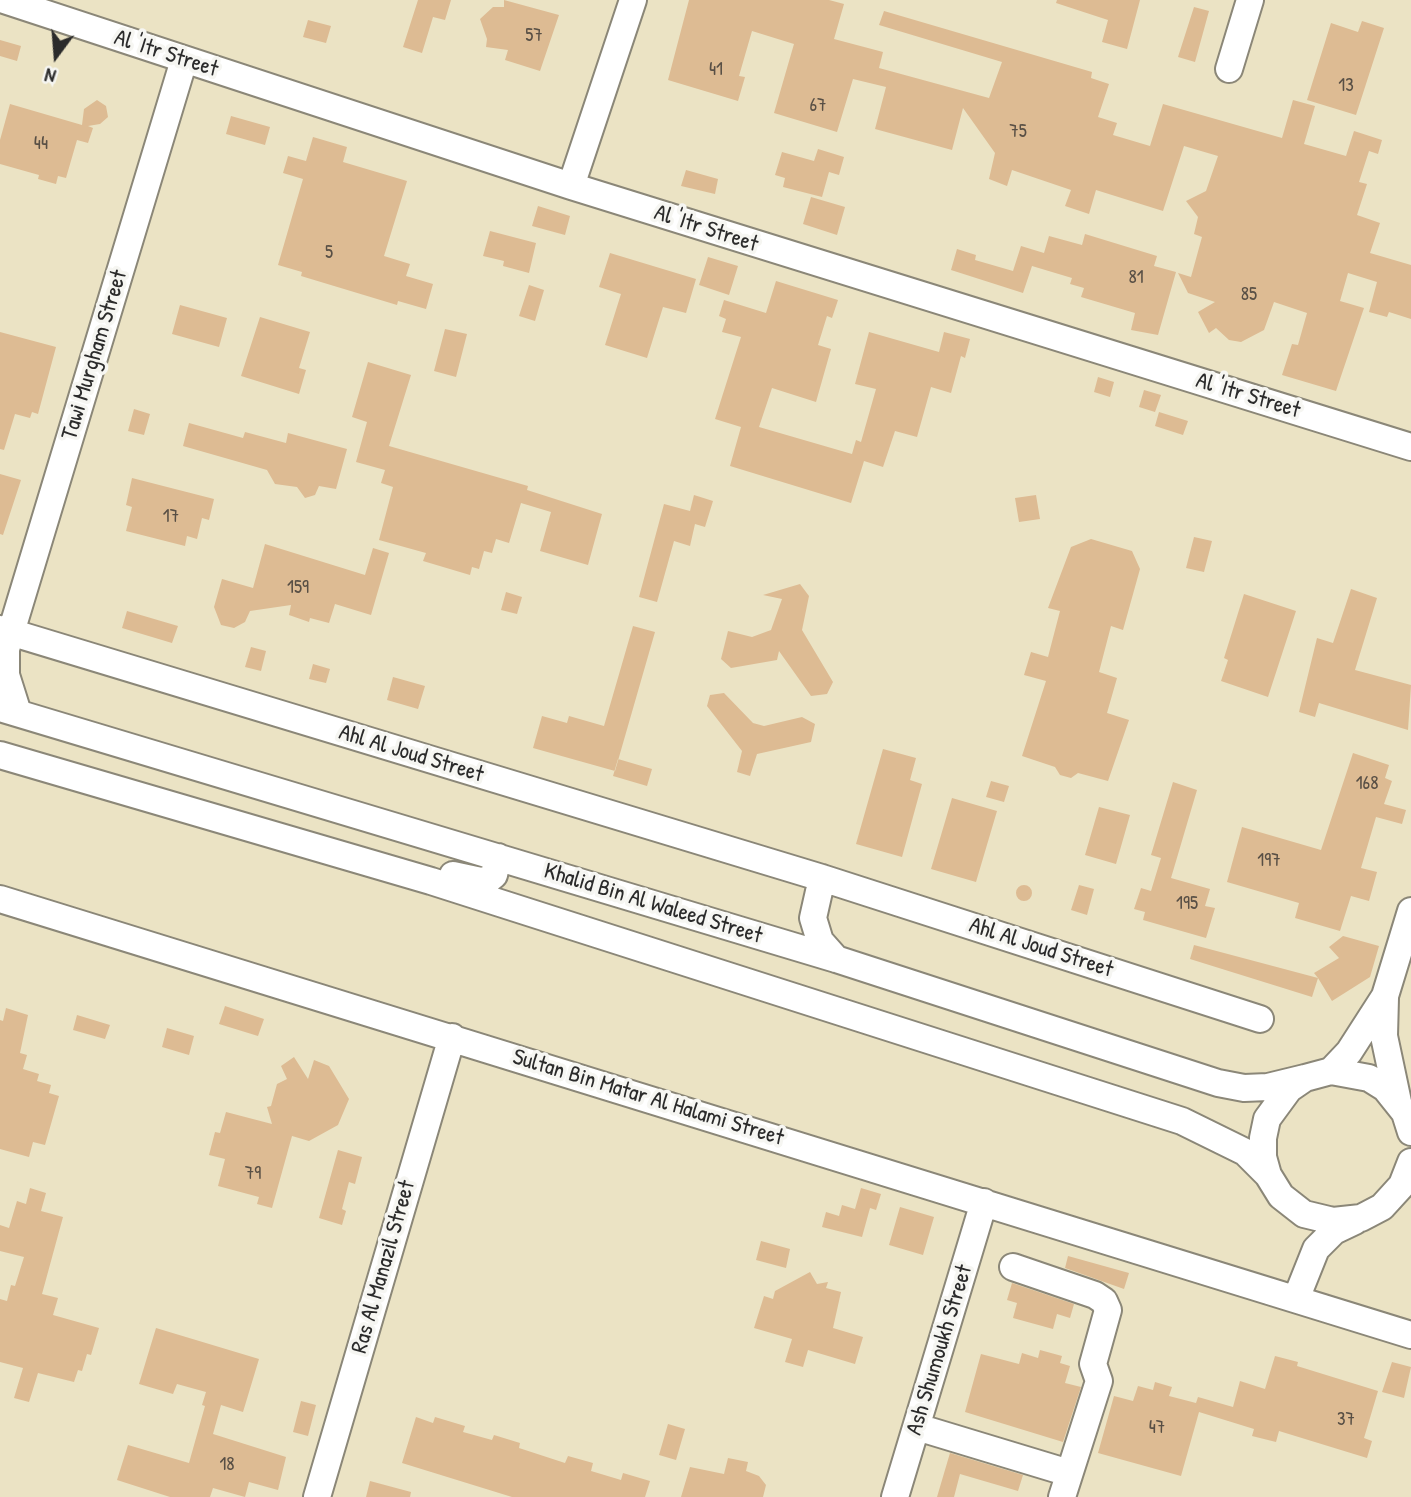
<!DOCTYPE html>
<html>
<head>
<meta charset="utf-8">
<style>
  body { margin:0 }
  #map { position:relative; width:1411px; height:1497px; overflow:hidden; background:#ebe3c4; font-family:"Patrick Hand",sans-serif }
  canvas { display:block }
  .north { position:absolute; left:21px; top:21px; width:70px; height:70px; -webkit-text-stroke:5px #f6f6f2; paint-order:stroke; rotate:196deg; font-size:19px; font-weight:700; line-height:28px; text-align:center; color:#2b2b2b }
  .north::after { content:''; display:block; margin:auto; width:24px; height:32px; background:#2b2b2b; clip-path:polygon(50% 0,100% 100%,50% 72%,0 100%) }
</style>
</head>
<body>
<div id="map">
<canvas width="1411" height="1497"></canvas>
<div class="north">N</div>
</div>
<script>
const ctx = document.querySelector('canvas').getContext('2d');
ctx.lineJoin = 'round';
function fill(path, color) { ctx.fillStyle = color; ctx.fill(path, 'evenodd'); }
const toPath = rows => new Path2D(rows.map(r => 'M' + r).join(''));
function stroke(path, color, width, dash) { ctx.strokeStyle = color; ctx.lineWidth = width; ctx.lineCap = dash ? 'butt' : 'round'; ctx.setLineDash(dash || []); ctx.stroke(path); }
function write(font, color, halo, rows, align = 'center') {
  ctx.font = font + ' "Patrick Hand",sans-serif'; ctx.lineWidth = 7; ctx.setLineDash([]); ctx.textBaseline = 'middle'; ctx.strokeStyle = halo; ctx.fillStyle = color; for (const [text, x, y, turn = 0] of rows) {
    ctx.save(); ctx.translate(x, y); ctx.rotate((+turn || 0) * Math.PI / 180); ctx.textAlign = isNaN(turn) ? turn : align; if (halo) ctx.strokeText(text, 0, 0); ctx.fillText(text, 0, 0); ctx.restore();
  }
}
const building = toPath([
  [418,0,451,0,445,20,433,17,422,53,403,47],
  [504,0,559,15,540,71,505,60,508,50,486,47,487,39,480,19,493,7,504,7],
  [689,0,829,0,844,4,834,39,883,52,879,68,989,98,1002,62,879,25,884,11,1092,72,1091,78,1109,84,1098,117,1117,123,1113,135,1150,146,1163,104,1282,138,1293,100,1315,106,1304,144,1346,156,1354,131,1382,140,1378,154,1369,151,1359,182,1367,184,1357,215,1380,223,1370,253,1411,265,1411,319,1389,312,1387,317,1369,312,1377,282,1348,273,1340,301,1364,308,1336,391,1282,375,1292,344,1298,345,1307,313,1274,302,1264,330,1241,342,1229,340,1216,328,1209,333,1198,312,1215,302,1188,293,1178,273,1191,277,1202,237,1194,234,1198,217,1186,201,1206,191,1218,156,1184,146,1163,211,1096,190,1089,214,1065,206,1071,190,1012,170,1007,186,989,179,995,153,963,108,952,150,875,129,886,87,853,79,837,132,774,113,794,44,752,31,739,76,745,77,738,101,668,80],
  [1057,0,1140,0,1127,49,1102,42,1108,20,1056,3],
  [1194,7,1209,11,1195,62,1178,57],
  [308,20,331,26,326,43,303,37],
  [1362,21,1384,28,1356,115,1307,100,1331,23,1358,32],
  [0,40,21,46,17,61,0,56],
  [97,100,106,106,108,117,100,124,88,126,93,128,88,143,77,140,66,178,58,176,56,184,38,179,39,175,0,164,0,140,10,104,82,125,84,109],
  [231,116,270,127,265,145,226,134],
  [313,137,347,147,343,162,407,181,384,256,410,264,406,276,433,284,426,309,398,301,397,305,301,276,302,272,278,265,303,179,283,173,288,156,306,161],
  [818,149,844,157,839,175,829,172,822,197,783,187,785,178,775,175,782,152,814,161],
  [686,170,718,179,715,194,681,186],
  [811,197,845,207,837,235,803,224],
  [538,206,570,216,565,235,532,226],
  [490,231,536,243,529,273,503,266,504,261,483,256],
  [1085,234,1157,256,1154,266,1176,272,1158,335,1131,330,1135,313,1081,297,1084,288,1070,284,1072,278,1032,266,1023,293,951,270,957,249,976,255,975,260,1013,271,1021,246,1044,253,1049,236,1082,245],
  [610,253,696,279,686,313,663,307,647,358,605,345,621,294,599,287],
  [708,257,738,266,729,295,699,285],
  [776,281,838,300,832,318,827,316,818,345,831,349,816,402,772,388,759,427,852,454,856,440,861,442,876,389,855,384,869,332,939,352,944,332,970,339,965,358,961,356,951,393,931,387,917,437,895,431,883,467,864,461,851,503,730,466,741,427,715,419,741,337,722,332,726,319,719,316,724,300,766,313],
  [529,285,544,290,535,321,519,316],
  [180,305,227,318,219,347,172,334],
  [260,317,310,332,299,368,306,370,299,394,241,376],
  [445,329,467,334,456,377,434,371],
  [0,332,56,347,38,414,32,412,30,418,15,414,4,450,0,449],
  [368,362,411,375,389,446,528,486,527,490,602,514,588,565,540,551,551,512,521,503,509,543,496,539,492,553,484,551,479,569,472,567,470,575,423,561,426,553,379,540,393,487,381,483,385,470,356,462,367,422,352,417],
  [1098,377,1114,382,1110,397,1094,392],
  [1144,390,1161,395,1155,412,1139,407],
  [134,409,150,414,144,435,128,431],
  [1159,412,1188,421,1183,435,1155,426],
  [189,423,243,438,245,432,286,443,288,433,347,449,336,489,319,486,315,495,305,498,297,487,275,484,267,470,183,446],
  [0,474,21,480,3,535,0,534],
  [132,478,214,499,209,520,202,518,197,539,187,536,185,546,126,531,132,507,126,505],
  [694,495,713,501,705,527,695,524,690,546,674,541,657,602,639,597,664,504,690,511],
  [1036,495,1040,519,1019,522,1015,498],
  [1194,537,1212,541,1204,572,1186,568],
  [1091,539,1132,551,1140,569,1123,630,1111,626,1099,672,1117,678,1107,713,1129,720,1108,781,1078,773,1071,778,1060,775,1055,767,1022,756,1046,681,1024,675,1031,652,1048,657,1060,611,1048,608,1071,547],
  [265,544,365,575,373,548,389,553,371,615,335,604,329,623,310,618,309,622,289,615,291,605,250,611,245,622,234,628,221,625,214,607,222,579,253,588],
  [800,584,809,596,802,630,833,682,827,694,811,696,779,651,777,660,731,668,721,659,728,631,752,637,771,630,782,599,763,595],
  [1351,589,1377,598,1355,670,1411,685,1408,730,1319,703,1315,717,1299,712,1317,638,1333,643],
  [506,592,522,597,517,614,501,610],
  [1244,594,1296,611,1268,697,1221,681,1228,660,1224,658],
  [127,611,178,626,172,643,122,628],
  [633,626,655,632,615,771,533,748,542,716,567,723,569,716,604,726],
  [251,647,266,651,261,671,245,667],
  [313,664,330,669,326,683,309,679],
  [393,677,425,686,418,709,387,700],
  [724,693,753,723,764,726,802,717,815,724,811,742,757,754,750,776,737,772,742,751,707,706,710,695],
  [883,749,916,758,910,780,922,784,902,857,856,844],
  [1353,753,1389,765,1385,778,1392,781,1384,804,1406,810,1402,824,1376,817,1361,868,1377,872,1369,901,1351,896,1340,931,1295,918,1299,903,1227,882,1242,827,1321,850],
  [618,759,652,769,647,786,613,776],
  [991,781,1009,786,1004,802,986,797],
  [1173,782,1197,790,1171,878,1210,889,1205,906,1215,908,1206,938,1143,920,1145,912,1134,909,1141,888,1151,891,1161,858,1151,855],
  [952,798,997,811,976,882,931,869],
  [1099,807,1130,815,1116,864,1085,855],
  [1079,885,1094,889,1087,915,1071,910],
  '1016 893a8 8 0 1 1 16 0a8 8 0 1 1-16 0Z',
  [1343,936,1379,946,1370,977,1332,1001,1318,978,1312,997,1190,959,1194,945,1318,978,1314,973,1339,958,1329,947],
  [225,1006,264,1019,258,1036,219,1024],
  [6,1008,28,1015,20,1053,27,1055,23,1069,39,1074,37,1081,51,1085,49,1093,59,1096,45,1145,33,1142,29,1157,0,1149,0,1020,3,1021],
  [77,1015,110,1025,105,1039,73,1030],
  [167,1028,194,1036,189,1055,162,1047],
  [294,1057,308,1079,314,1060,329,1066,349,1099,338,1125,309,1141,292,1136,272,1208,257,1204,259,1197,218,1186,225,1159,209,1155,215,1132,220,1133,226,1112,272,1124,267,1107,271,1106,277,1084,287,1079,281,1066],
  [338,1150,362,1157,355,1184,349,1182,342,1209,346,1211,342,1225,319,1218],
  [30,1188,46,1193,41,1211,63,1217,42,1294,58,1298,53,1315,99,1328,91,1355,87,1354,82,1371,78,1370,74,1382,38,1373,29,1402,14,1398,23,1368,0,1362,0,1299,7,1301,11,1285,15,1286,24,1257,0,1251,0,1225,9,1228,17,1201,26,1204],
  [861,1188,881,1194,876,1210,870,1208,862,1237,822,1227,826,1212,839,1216,842,1205,855,1209],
  [900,1207,934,1217,923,1255,889,1245],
  [761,1241,790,1249,786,1268,756,1260],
  [1068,1256,1129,1273,1124,1289,1065,1268],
  [810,1272,817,1284,828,1282,826,1288,841,1292,833,1328,863,1337,855,1364,808,1350,803,1367,785,1362,792,1339,754,1328,764,1296,773,1299,775,1291],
  [1012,1283,1074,1304,1070,1318,1057,1314,1053,1329,1013,1318,1017,1303,1007,1300],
  [156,1328,259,1359,243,1412,221,1405,213,1434,286,1457,278,1490,249,1482,245,1497,213,1488,210,1497,170,1497,117,1480,128,1445,189,1463,205,1406,202,1405,206,1392,177,1384,173,1394,139,1384],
  [1040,1350,1062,1356,1060,1363,1070,1366,1065,1383,1081,1387,1063,1442,965,1412,981,1354,1019,1364,1022,1353,1038,1358],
  [1275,1356,1298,1362,1297,1366,1378,1391,1364,1438,1372,1441,1367,1458,1279,1431,1276,1442,1252,1436,1254,1429,1199,1412,1181,1476,1098,1453,1114,1396,1133,1401,1138,1386,1153,1390,1155,1382,1172,1387,1169,1396,1196,1403,1198,1397,1233,1407,1240,1381,1265,1389],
  [1392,1362,1411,1367,1404,1398,1382,1392],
  [301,1401,316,1405,308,1436,293,1432],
  [416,1417,433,1423,435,1417,465,1426,463,1432,492,1440,494,1435,520,1443,519,1448,565,1463,568,1456,593,1463,591,1471,621,1480,623,1473,650,1481,645,1497,512,1497,402,1463],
  [668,1424,685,1429,676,1460,659,1455],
  [950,1453,1023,1475,1018,1491,960,1474,954,1497,937,1497],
  [728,1458,748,1462,746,1471,759,1476,766,1485,763,1497,681,1497,690,1467,724,1474],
  [370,1481,411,1492,410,1497,366,1497]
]);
const minor = toPath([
  [4,0,571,186,1411,447],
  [1229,69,1250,0],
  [571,186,633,0],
  [0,629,822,878,1260,1019],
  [0,708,836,959,1218,1083,1244,1088,1268,1087,1305,1078],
  [18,713,6,675,6,649,184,60],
  [0,755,431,881,1182,1121,1245,1152,1268,1175],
  [453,875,481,881,489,879,494,875,498,857],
  [822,878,813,918,820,941,836,959],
  [0,899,1411,1335],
  [1385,998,1384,1036,1398,1102],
  [1331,1071,1349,1052,1385,996,1411,911],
  [1411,1132,1405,1113,1385,1088,1369,1078,1331,1071,1305,1078,1289,1089,1267,1119,1263,1138,1263,1157,1268,1175,1281,1196,1304,1214,1333,1221,1361,1218,1382,1207,1402,1185,1411,1162],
  [1013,1267,1095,1295,1104,1301,1108,1310,1093,1364,1099,1381,1062,1497],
  [1296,1299,1316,1249,1334,1231,1355,1221],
  [917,1427,1069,1473],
  [317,1497,452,1037],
  [895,1497,984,1202]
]);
const numberNames = [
  ["57",534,36],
  ["41",716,70],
  ["13",1346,86],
  ["67",818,106],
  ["75",1018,132],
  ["44",41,144],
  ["5",329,253],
  ["81",1136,278],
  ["85",1249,295],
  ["17",171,517],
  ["159",298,588],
  ["168",1367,784],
  ["197",1269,861],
  ["195",1187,904],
  ["79",253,1174],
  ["37",1346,1420],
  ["47",1157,1428],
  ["18",227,1465]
];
const streetNames = [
  ["Al 'Itr Street",166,54,18],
  ["Al 'Itr Street",706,229,18],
  ["Tawi Murgham Street",95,355,-73],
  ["Al 'Itr Street",1248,396,17],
  ["Ahl Al Joud Street",411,754,17],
  ["Khalid Bin Al Waleed Street",653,904,17],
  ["Ahl Al Joud Street",1041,948,18],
  ["Sultan Bin Matar Al Halami Street",648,1098,17],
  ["Ras Al Manazil Street",384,1267,-74],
  ["Ash Shumoukh Street",940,1350,-73]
];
fill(building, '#ddbb93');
stroke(minor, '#8b8778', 30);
stroke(minor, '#fff', 26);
write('19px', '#584f45', null, numberNames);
write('23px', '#2b2b2b', '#f6f6f2', streetNames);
</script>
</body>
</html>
